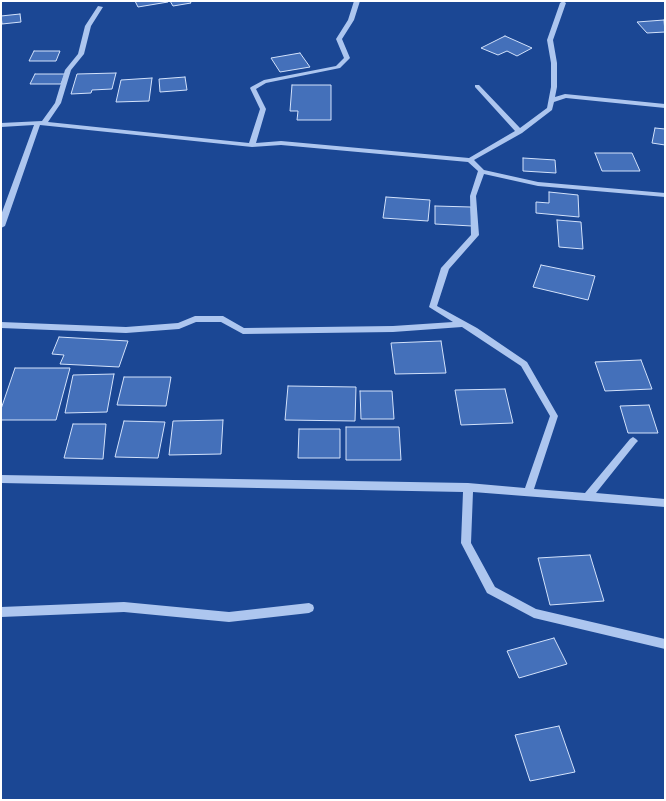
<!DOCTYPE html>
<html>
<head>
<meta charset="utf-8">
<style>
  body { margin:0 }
  #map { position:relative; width:666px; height:801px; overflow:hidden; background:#1b4794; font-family:"Golos Text",sans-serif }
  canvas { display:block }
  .frame { position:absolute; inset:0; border:2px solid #fff; pointer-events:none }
</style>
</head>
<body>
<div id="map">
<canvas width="666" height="801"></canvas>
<div class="frame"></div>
</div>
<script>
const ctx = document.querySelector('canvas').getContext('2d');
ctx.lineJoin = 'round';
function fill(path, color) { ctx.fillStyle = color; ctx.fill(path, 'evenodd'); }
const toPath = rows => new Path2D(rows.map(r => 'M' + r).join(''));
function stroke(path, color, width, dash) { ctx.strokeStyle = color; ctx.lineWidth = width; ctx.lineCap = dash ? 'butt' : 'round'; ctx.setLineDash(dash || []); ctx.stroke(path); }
const building = toPath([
  [135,1,168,1,168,2,138,7,135,1],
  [170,1,190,1,191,3,173,6,170,1],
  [20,14,21,22,2,24,1,16,20,14],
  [664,20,665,32,647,33,637,22,664,20],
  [505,36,532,48,517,56,507,51,498,55,481,48,505,36],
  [34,51,60,51,56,61,29,61,34,51],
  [300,53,310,67,280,72,271,58,300,53],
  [116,73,112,89,92,90,91,93,71,94,77,74,116,73],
  [35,74,65,74,61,84,30,84,35,74],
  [185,77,187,90,160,92,159,79,185,77],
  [152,78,149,101,116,102,121,80,152,78],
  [292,85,331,85,331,120,297,120,298,111,290,111,292,85],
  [655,128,665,129,665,145,652,143,655,128],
  [595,153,632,153,640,171,602,171,595,153],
  [523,158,555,160,556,173,523,171,523,158],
  [549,192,578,195,579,217,536,213,536,202,549,203,549,192],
  [386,197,430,200,428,221,383,218,386,197],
  [435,206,471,207,472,226,435,224,435,206],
  [557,220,581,222,583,249,559,247,557,220],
  [541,265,595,276,588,300,533,287,541,265],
  [59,337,128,341,119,367,60,364,64,355,52,354,59,337],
  [441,341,446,373,395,374,391,343,441,341],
  [641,360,652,389,605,391,595,362,641,360],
  [15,368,70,368,56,420,1,420,1,409,15,368],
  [114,374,107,412,65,413,73,375,114,374],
  [124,377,171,377,166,406,117,405,124,377],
  [288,386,356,387,355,421,285,420,288,386],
  [505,389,513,423,461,425,455,390,505,389],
  [360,391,392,391,394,419,361,419,360,391],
  [649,405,658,433,628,433,620,406,649,405],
  [223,420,221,454,169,455,173,421,223,420],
  [124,421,165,422,158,458,115,457,124,421],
  [73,424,106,424,103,459,64,458,73,424],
  [346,427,399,427,401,460,346,460,346,427],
  [299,429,340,429,340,458,298,458,299,429],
  [590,555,604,601,550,605,538,558,590,555],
  [554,638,567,664,519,678,507,651,554,638],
  [559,726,575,772,530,781,515,735,559,726]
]);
const minor = toPath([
  [354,1,360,1,354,20,342,39,350,58,340,68,266,83,256,89,266,109,256,143,281,141,469,158,515,131,475,87,475,85,479,85,520,128,547,108,551,87,551,63,547,40,560,3,563,1,566,3,553,40,557,63,557,87,555,97,565,94,665,104,665,108,566,98,554,102,552,110,522,133,474,160,484,170,538,182,665,193,665,197,538,186,484,174,476,196,479,235,449,269,437,306,477,328,527,362,558,416,534,489,585,493,630,439,633,437,636,439,638,441,636,443,596,493,665,499,665,507,473,492,471,543,495,587,536,609,665,639,665,649,534,618,487,593,461,543,463,492,1,483,1,475,468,483,525,488,550,416,521,366,462,327,393,332,243,334,221,322,196,322,179,329,126,333,1,328,1,322,126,327,178,323,195,316,223,316,244,328,393,326,453,322,429,307,441,268,471,235,470,196,478,171,468,162,281,145,252,147,40,125,5,226,1,228,1,215,34,125,1,127,1,123,42,121,55,103,65,70,78,54,85,26,98,6,103,7,91,26,84,54,71,70,61,103,48,122,249,143,260,109,250,88,251,87,264,80,336,66,344,58,336,39,348,20,354,1],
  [124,602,229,612,309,603,313,605,314,608,313,611,309,613,229,622,124,612,1,617,1,607,124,602]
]);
fill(building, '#4470ba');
stroke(building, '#d3e2fb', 1);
fill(minor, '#adc6ef');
</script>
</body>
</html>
